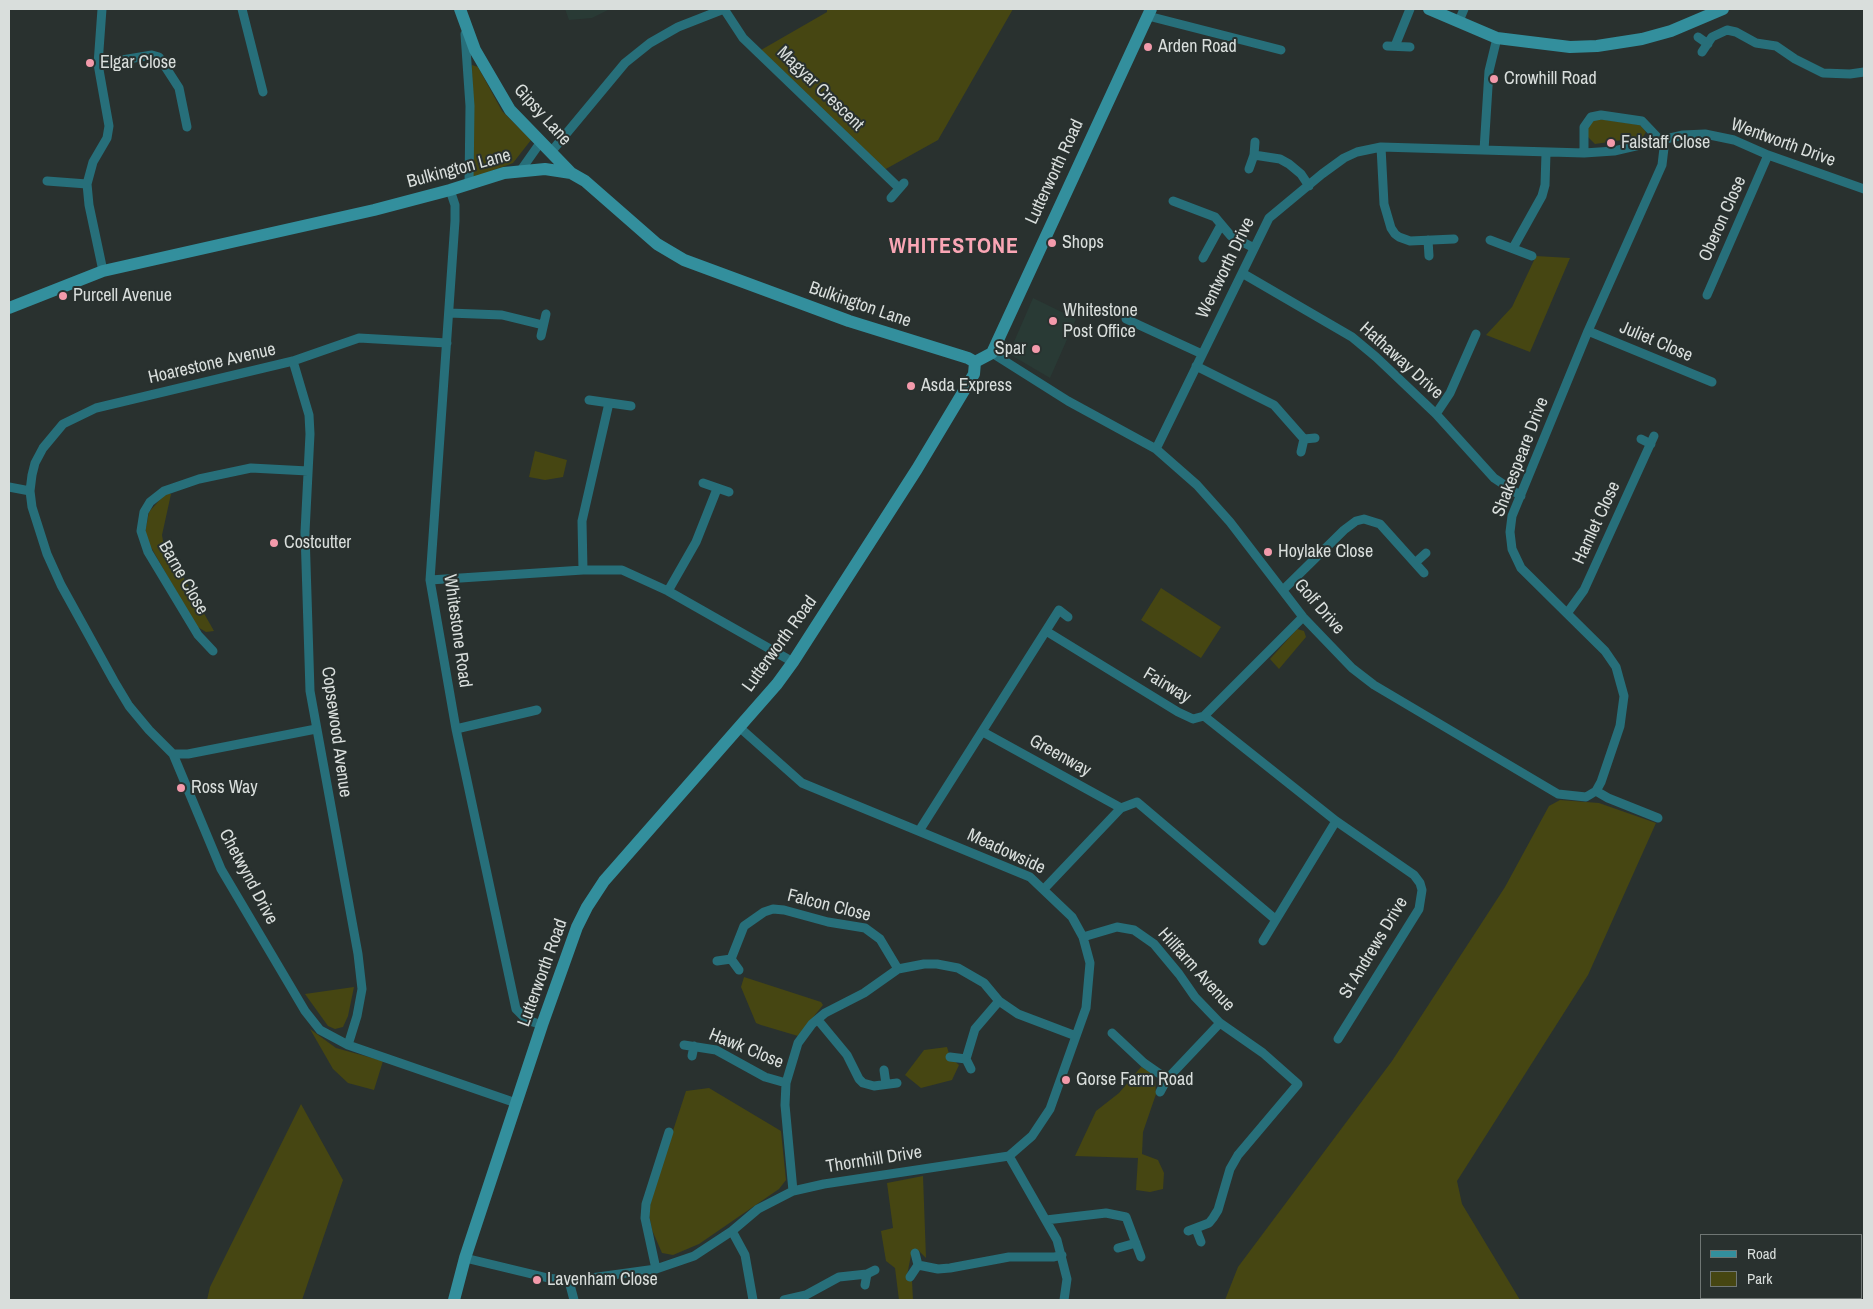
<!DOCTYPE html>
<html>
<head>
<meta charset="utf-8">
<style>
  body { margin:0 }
  #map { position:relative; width:1873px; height:1309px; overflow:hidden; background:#29312f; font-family:"Archivo Narrow",sans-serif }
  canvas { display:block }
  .frame { position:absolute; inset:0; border:10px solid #d9dedc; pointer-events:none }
  .legend { position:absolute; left:1700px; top:1234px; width:162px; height:65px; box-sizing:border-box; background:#29312f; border:1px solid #6f7674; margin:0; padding:6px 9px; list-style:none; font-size:15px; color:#d9dedc }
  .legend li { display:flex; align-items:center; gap:10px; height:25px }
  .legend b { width:25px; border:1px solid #6f7674 }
</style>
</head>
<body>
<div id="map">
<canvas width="1873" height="1309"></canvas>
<div class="frame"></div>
<ul class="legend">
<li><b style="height:6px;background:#338f9d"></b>Road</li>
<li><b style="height:14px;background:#464612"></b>Park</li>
</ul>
</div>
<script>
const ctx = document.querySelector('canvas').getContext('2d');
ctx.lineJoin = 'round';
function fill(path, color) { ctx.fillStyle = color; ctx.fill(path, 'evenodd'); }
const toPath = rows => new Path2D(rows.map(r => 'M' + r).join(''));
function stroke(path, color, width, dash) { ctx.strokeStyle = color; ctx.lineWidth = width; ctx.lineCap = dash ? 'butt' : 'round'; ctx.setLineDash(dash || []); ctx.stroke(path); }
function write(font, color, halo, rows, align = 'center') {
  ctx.font = font + ' "Archivo Narrow",sans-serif'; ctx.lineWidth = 4; ctx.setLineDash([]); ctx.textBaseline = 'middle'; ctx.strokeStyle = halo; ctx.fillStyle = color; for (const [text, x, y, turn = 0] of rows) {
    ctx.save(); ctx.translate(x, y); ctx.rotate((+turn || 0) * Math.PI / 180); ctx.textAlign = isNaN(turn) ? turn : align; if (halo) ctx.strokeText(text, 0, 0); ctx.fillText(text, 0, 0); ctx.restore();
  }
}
const built = toPath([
  [565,9,610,9,592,18,569,20],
  [1033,298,1076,319,1050,378,1011,355,1010,351]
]);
const green = toPath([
  [827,9,1013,9,938,140,884,170,761,50,827,12],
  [472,65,478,67,502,111,531,140,513,163,473,178],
  [1600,119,1640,125,1646,132,1643,137,1595,144,1587,136,1587,127,1592,121],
  [1536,256,1570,258,1530,352,1486,335,1512,307],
  [535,451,567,460,563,477,545,480,529,477],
  [165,494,171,494,162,535,163,541,214,631,206,632,196,626,148,542,145,533,149,512],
  [1161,588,1221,627,1201,658,1141,620],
  [1297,629,1304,631,1306,637,1279,669,1270,659],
  [1560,800,1599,803,1656,823,1588,975,1457,1181,1462,1204,1520,1300,1225,1300,1238,1267,1392,1061,1505,887,1549,806],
  [744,977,821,1002,823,1005,798,1036,761,1025,756,1023,741,987],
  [354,987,348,1016,343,1027,335,1029,328,1026,305,994],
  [310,1029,336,1048,383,1061,374,1090,348,1083,333,1069],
  [947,1047,950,1057,959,1065,952,1080,921,1088,905,1075,924,1050],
  [1141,1067,1152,1072,1155,1079,1156,1094,1143,1132,1142,1154,1158,1160,1164,1173,1163,1189,1150,1192,1136,1190,1138,1158,1075,1156,1096,1111,1119,1093],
  [709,1088,781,1131,786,1180,779,1189,699,1244,673,1255,662,1253,652,1230,649,1214,651,1198,686,1091],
  [301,1104,343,1180,302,1300,207,1300,210,1287],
  [923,1176,926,1258,918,1250,911,1255,907,1276,912,1281,913,1300,899,1300,895,1268,886,1261,881,1231,893,1228,887,1183]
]);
const street = toPath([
  [102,9,98,64,109,126,107,138,93,162,87,184,89,205,103,271],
  [242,9,263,92],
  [724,9,743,38,899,188],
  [1148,16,1281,50],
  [1459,21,1464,9],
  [465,34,470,106,469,185],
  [1698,37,1708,44],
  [1387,46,1410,47],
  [1395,46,1410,9],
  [1702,52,1712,37,1727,30,1736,32,1756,43,1776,46,1795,59,1823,73,1850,74,1864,72],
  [98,64,152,55,159,57,179,88,187,127],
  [1381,147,1384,204,1391,228,1395,234,1399,237,1410,241,1454,239],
  [1484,150,1489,71,1497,38],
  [551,152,625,63,650,43,678,27,724,9],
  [1254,155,1280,159,1289,164,1301,174,1309,186],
  [1249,169,1254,155,1255,142],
  [521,170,540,143],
  [47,181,87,184],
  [450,190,455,205,455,221,430,580,456,729,516,1009,527,1020,542,1025],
  [891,198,904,183],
  [1173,201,1215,217,1231,236,1254,248],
  [1428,240,1429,256],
  [1490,240,1532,256],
  [1513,248,1542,196,1545,185,1546,153],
  [1203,258,1221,225],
  [1242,273,1352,337,1376,357,1436,414,1494,478,1521,496],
  [1707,295,1768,155],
  [449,313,502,315,543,325],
  [1126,319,1202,354],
  [1588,331,1712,382],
  [541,336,546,314],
  [447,343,359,338,293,361,96,408,63,424,43,448,35,463,32,475,30,491,32,507,47,554,61,585,114,681,129,706,149,730,173,754,221,869,305,1011,320,1030,348,1045,516,1103],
  [992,353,1068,401,1156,449,1197,485,1230,522,1303,617,1352,668,1374,685,1558,794,1586,797,1596,791,1601,782,1620,726,1624,696,1619,678,1616,667,1605,651,1521,568,1512,549,1510,532,1512,516,1588,331,1662,165,1664,148,1661,141,1642,121,1601,115,1591,117,1584,127,1584,153],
  [293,361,309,415,310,434,305,532,310,691,358,954,362,989,357,1016,348,1045],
  [1196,366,1274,405,1304,439],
  [589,400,631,406],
  [1436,414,1450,393,1476,334],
  [1641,439,1651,444],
  [1156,449,1269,218,1322,174,1344,158,1357,152,1381,147,1584,153,1614,151,1683,135,1705,134,1734,140,1768,155,1864,189],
  [1301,452,1304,439,1315,438],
  [703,483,729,492],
  [9,487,30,491],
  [1415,563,1426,553],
  [583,570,582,521,609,403],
  [430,580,583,570,622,570,668,591,793,662],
  [1283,590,1344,530,1356,521,1364,519,1380,524,1424,573],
  [668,591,696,542,717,489],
  [1568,612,1584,590,1654,436],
  [1046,631,1178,712,1193,719,1204,716,1303,617],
  [213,651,198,635,148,552,141,531,144,512,150,502,164,491,199,479,251,468,308,471],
  [1204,716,1336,821,1414,875,1420,883,1422,890,1419,909,1338,1039],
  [456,729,537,710],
  [983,732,1121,808],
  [173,754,188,754,316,729],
  [1596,791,1608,798,1658,818],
  [919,831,1059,610,1068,617],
  [1044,889,1121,808,1137,802,1275,919],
  [1083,937,1117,927,1134,930,1154,944,1179,974,1195,997,1220,1023,1263,1053,1298,1084,1238,1155,1230,1169,1218,1210,1213,1218,1209,1223,1188,1231],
  [1263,941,1336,821],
  [731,959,744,926,764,912,773,909,784,910,828,922,865,928,880,939,898,969],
  [717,961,731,959,739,970],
  [818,1020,847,1055,859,1079,863,1083,874,1086,897,1083],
  [1112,1033,1144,1063,1167,1079],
  [684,1045,716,1050,765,1077,786,1083],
  [692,1056,694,1046],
  [950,1057,966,1059,971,1069],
  [966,1059,975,1029,999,1001],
  [884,1070,886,1084],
  [1160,1092,1167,1079,1220,1023],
  [1009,1156,1057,1240,1067,1279,1064,1300],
  [793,1191,785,1105,786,1083,798,1043,812,1024,825,1013,864,993,898,969,924,964,937,964,958,968,984,983,999,1001,1018,1014,1076,1036],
  [1046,1220,1106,1213,1126,1217,1141,1257],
  [1196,1229,1201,1242],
  [732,1231,745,1255,753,1300],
  [1118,1248,1136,1243],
  [465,1258,548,1278,569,1281,656,1269,694,1256,732,1231,758,1209,793,1191,824,1184,1009,1156,1032,1136,1050,1109,1086,1008,1090,963,1083,937,1072,917,1030,877,802,783,739,727],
  [918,1265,938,1269,950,1268,1009,1257,1054,1257,1062,1255],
  [656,1269,645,1218,646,1204,669,1132],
  [910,1277,918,1265,915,1253],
  [569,1281,574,1300],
  [865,1285,867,1274,875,1270],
  [784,1300,806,1295,839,1277,867,1274]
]);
const secondary = toPath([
  [460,9,475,50,510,110,571,173],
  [1429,9,1497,38,1570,47,1597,46,1642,39,1671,31,1723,9],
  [9,308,103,271,374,210,450,190,504,173,545,169,571,173,585,181,657,244,684,260,849,321,968,358,975,362],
  [975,362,992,353,1151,9],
  [454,1300,465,1258,542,1025,577,927,587,907,604,881,777,684,793,662,917,469,974,374,975,362]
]);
const markers = [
  [1148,47,5,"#f39aab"],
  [90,63,5,"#f39aab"],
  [1494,79,5,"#f39aab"],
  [1611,143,5,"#f39aab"],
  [1052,243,5,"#f39aab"],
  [63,296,5,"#f39aab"],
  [1053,321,5,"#f39aab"],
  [1036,349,5,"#f39aab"],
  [911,386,5,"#f39aab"],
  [274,543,5,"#f39aab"],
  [1268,552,5,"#f39aab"],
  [181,788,5,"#f39aab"],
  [1066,1080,5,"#f39aab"],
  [537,1280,5,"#f39aab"]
];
const poiNames = [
  ["Arden Road",1158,47],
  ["Elgar Close",100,63],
  ["Crowhill Road",1504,79],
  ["Falstaff Close",1621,143],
  ["Shops",1062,243],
  ["Purcell Avenue",73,296],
  ["Whitestone",1063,311],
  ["Post Office",1063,332],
  ["Spar",1026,349,"right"],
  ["Asda Express",921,386],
  ["Costcutter",284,543],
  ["Hoylake Close",1278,552],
  ["Ross Way",191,788],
  ["Gorse Farm Road",1076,1080],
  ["Lavenham Close",547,1280]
];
const streetNames = [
  ["Magyar Crescent",820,89,44],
  ["Gipsy Lane",542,115,48],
  ["Wentworth Drive",1783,143,20],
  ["Bulkington Lane",459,169,-15],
  ["Lutterworth Road",1055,172,-65],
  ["Oberon Close",1723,219,-66],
  ["Wentworth Drive",1226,268,-64],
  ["Bulkington Lane",860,305,19],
  ["Juliet Close",1656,342,23],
  ["Hathaway Drive",1401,361,42],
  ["Hoarestone Avenue",212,364,-13],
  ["Shakespeare Drive",1521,457,-69],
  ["Hamlet Close",1597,523,-65],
  ["Barne Close",183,578,60],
  ["Golf Drive",1319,607,49],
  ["Whitestone Road",457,631,82],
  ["Lutterworth Road",780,644,-54],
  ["Fairway",1167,686,31],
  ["Copsewood Avenue",336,732,82],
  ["Greenway",1060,756,29],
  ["Meadowside",1006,852,25],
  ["Chetwynd Drive",248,877,62],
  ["Falcon Close",829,906,14],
  ["St Andrews Drive",1374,948,-59],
  ["Hillfarm Avenue",1196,970,48],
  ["Lutterworth Road",543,973,-70],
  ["Hawk Close",746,1049,22],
  ["Thornhill Drive",874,1160,-9]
];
const districtNames = [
  ["WHITESTONE",954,247]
];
fill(built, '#293a35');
fill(green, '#464612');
stroke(street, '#276f7a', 9);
stroke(secondary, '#338f9d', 12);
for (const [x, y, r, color] of markers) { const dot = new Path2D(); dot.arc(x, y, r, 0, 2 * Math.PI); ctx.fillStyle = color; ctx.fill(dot); stroke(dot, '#29312f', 2); }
write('18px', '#d9dedc', '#29312f', poiNames, 'left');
write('18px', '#d9dedc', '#29312f', streetNames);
ctx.letterSpacing = '1px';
write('bold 22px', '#faa6b5', '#29312f', districtNames);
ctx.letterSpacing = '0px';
</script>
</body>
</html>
